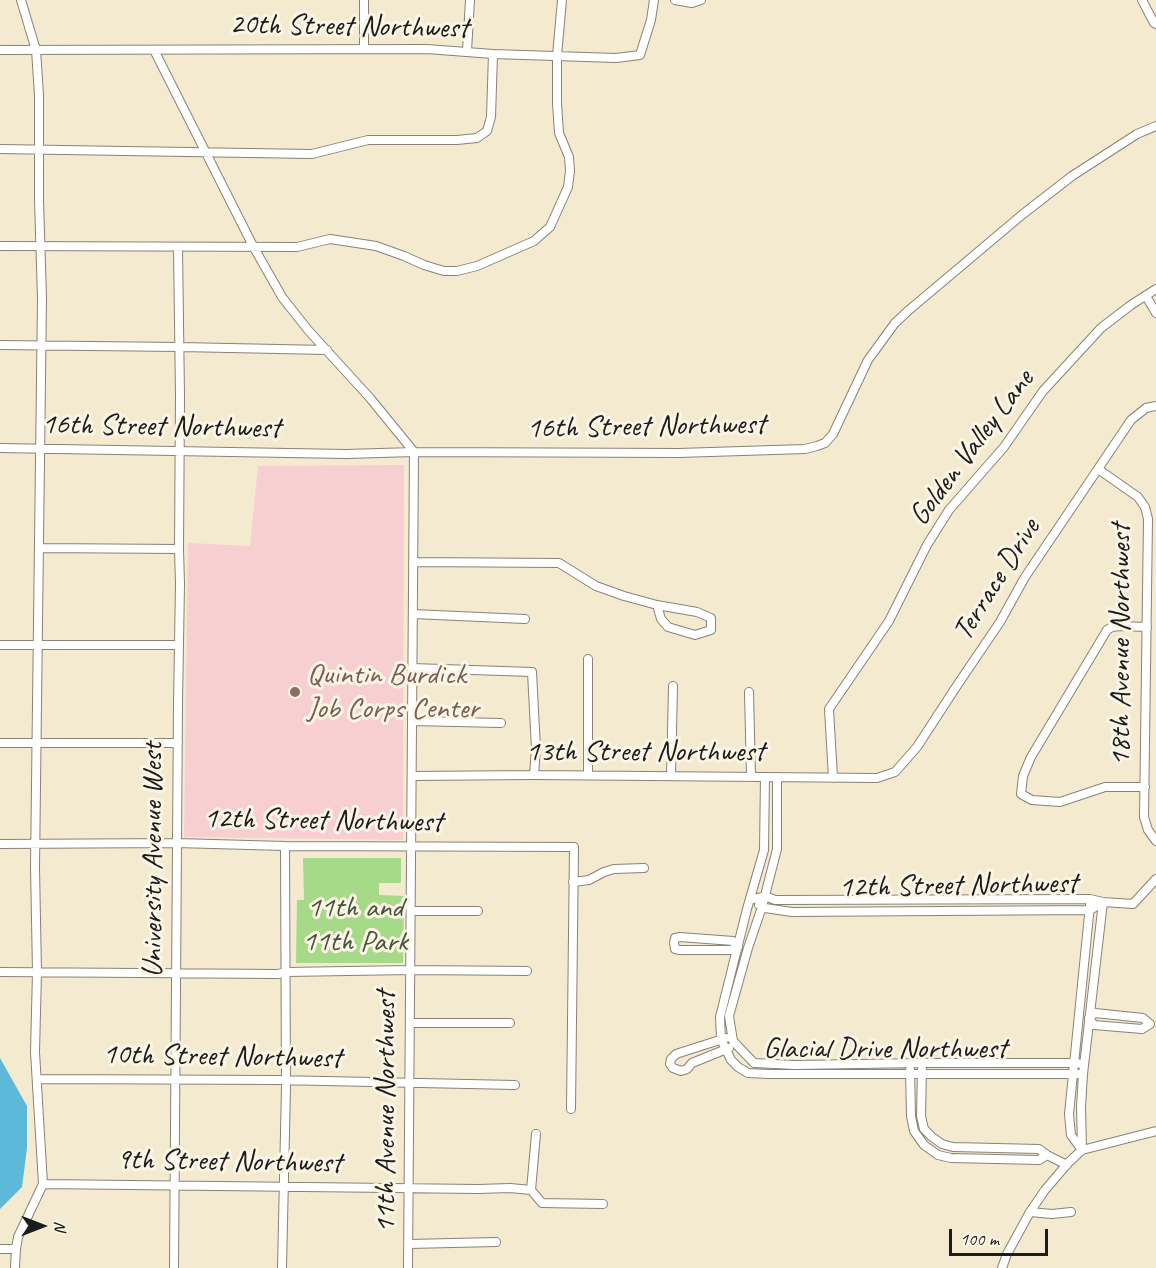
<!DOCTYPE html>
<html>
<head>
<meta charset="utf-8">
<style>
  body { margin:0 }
  #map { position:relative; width:1156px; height:1268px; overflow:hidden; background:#f3eacf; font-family:Caveat,sans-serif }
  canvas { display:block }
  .north { position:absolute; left:12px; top:1196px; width:60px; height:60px; -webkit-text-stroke:4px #fcf5e5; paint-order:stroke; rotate:90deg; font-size:16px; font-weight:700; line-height:24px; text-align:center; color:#1c1c1c }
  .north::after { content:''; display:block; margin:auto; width:21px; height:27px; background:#1c1c1c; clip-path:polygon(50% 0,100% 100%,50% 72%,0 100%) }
  .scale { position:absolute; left:949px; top:1229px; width:99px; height:27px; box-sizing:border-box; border:3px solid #1c1c1c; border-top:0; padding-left:8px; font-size:18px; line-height:21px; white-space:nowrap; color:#1c1c1c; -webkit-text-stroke:4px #fcf5e5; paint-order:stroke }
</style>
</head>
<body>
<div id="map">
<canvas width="1156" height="1268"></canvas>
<div class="north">N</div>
<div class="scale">100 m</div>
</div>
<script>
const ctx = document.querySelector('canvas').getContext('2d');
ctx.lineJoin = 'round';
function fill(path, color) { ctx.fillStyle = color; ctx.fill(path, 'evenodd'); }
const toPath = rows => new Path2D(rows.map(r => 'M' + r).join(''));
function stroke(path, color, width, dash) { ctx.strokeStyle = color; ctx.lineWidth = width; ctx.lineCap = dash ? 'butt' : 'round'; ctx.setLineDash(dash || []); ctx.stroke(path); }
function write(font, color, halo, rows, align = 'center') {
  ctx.font = font + ' Caveat,sans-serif'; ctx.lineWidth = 6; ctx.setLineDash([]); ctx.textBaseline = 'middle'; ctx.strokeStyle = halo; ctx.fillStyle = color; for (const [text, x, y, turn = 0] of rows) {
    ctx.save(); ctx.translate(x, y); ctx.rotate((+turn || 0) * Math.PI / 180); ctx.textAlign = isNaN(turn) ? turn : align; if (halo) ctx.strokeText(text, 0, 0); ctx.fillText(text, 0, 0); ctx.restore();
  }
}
const built = toPath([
  [404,465,403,840,184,837,188,543,250,546,258,466]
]);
const green = toPath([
  [303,858,401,858,401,883,379,883,379,895,404,896,403,963,296,963,297,900,304,900]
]);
const water = toPath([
  [0,1058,27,1106,27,1148,22,1187,0,1209]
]);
const minor = toPath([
  [675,0,692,3,701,0],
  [1142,0,1154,23,1156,24],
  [364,49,364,0],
  [0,50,427,49,493,54,616,58,640,55,651,20,654,0],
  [154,50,253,246,282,297,308,330,370,398,414,452,408,1268],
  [467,51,470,0],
  [0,149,312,154,368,140,457,140,477,138,487,131,491,117,493,54],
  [0,246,297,247,330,239,376,246,404,256,424,265,444,271,457,271,477,266,534,241,550,227,568,187,570,171,569,157,559,133,557,103,557,56,562,0],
  [1146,296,1156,313],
  [0,345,180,347,327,350],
  [0,448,346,454,414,452,679,453,805,449,817,446,825,443,833,434,868,360,895,323,909,310,1023,214,1072,176,1137,134,1156,126],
  [1098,469,1138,497,1145,507,1148,519,1144,817,1148,830,1156,841],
  [39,548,179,549],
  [414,562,559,563,596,586,624,596,657,605],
  [657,605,697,612,711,618,711,630,695,635,668,627,661,619,657,605],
  [413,614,525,619],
  [0,645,179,645],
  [588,659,588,775],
  [412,668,532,672,536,749,534,775],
  [749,692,751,777],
  [412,721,501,723],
  [0,743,178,743],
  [412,776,534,775,877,778,895,772,917,747,958,684,1000,622,1025,577,1131,420,1146,408,1156,406],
  [671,776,673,686],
  [765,777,764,850,747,909,720,1017,721,1039,731,1060,738,1067,748,1073,770,1074,1083,1074],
  [777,777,777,849,762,907,748,948,729,1016,733,1041,754,1063,795,1065,922,1063,1073,1063,1084,1064],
  [833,778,829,709,889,621,927,545,949,510,1004,447,1043,391,1101,328,1131,305,1156,289],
  [1145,787,1105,787,1060,802,1032,800,1021,794,1023,776,1031,757,1107,630,1112,627,1120,626,1147,627],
  [0,844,177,843,285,846,574,847,571,1109],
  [573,882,589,880,604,872,614,869,644,868],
  [750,900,765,896,775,900,1090,899,1103,902,1133,904,1156,879],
  [759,905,765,908,792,912,1090,910,1103,902],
  [411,911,478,911],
  [680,937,733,941,738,947,731,950,680,950,675,949,674,943,675,938,680,937],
  [0,972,278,974,286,972,411,970,527,971],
  [1095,1013,1143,1018,1150,1024,1142,1029,1094,1025,1089,1018,1095,1013],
  [410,1023,510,1023],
  [726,1038,676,1054,671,1059,670,1064,673,1068,681,1071,687,1069,692,1063,729,1048],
  [922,1069,921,1116,924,1129,932,1137,942,1144,953,1147,1039,1149,1047,1155,1067,1165],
  [910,1070,911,1116,914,1131,924,1145,938,1155,951,1158,1039,1160,1047,1155],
  [37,1079,278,1080,515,1085],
  [1082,1149,1081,1107,1083,1074,1103,902],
  [1082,1150,1071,1135,1069,1114,1090,905],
  [43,1184,478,1189,510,1188,531,1190,542,1203,603,1204],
  [531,1190,536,1134],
  [1030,1212,1052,1214,1071,1212],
  [409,1244,496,1242],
  [0,1249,16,1249],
  [15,1268,16,1249,18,1237,43,1184,35,1052,37,972,35,867,42,298,39,200,39,95,36,50,21,0],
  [174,1268,178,703,180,584,179,549,180,396,178,248],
  [282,1268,286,1087,285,846],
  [1002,1268,1007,1254,1030,1212,1045,1190,1068,1163,1082,1150,1156,1131]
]);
const markers = [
  [295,692,6,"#8d6e63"]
];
const streetNames = [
  ["20th Street Northwest",349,27,1],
  ["16th Street Northwest",161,427,1],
  ["16th Street Northwest",646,427,-1],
  ["Golden Valley Lane",972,448,-53],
  ["Terrace Drive",997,580,-58],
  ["18th Avenue Northwest",1121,645,-90],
  ["13th Street Northwest",645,752],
  ["12th Street Northwest",323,821,1],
  ["University Avenue West",153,860,-90],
  ["12th Street Northwest",958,886,-1],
  ["Glacial Drive Northwest",885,1049],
  ["10th Street Northwest",222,1057,1],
  ["11th Avenue Northwest",386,1112,-90],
  ["9th Street Northwest",229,1162,1]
];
const educationNames = [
  ["Quintin Burdick",307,675],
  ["Job Corps Center",307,709]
];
const parkNames = [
  ["11th and",355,908],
  ["11th Park",355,942]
];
fill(built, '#f7cfd0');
fill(green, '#a6d988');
fill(water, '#5cb9da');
stroke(minor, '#888376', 10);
stroke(minor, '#fff', 8);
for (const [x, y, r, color] of markers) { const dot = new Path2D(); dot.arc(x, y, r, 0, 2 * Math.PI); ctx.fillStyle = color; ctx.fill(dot); stroke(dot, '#fcf5e5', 2); }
write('30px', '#1c1c1c', '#fcf5e5', streetNames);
write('30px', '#785e54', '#fcf5e5', educationNames, 'left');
write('30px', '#45553c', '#fcf5e5', parkNames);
</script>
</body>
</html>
